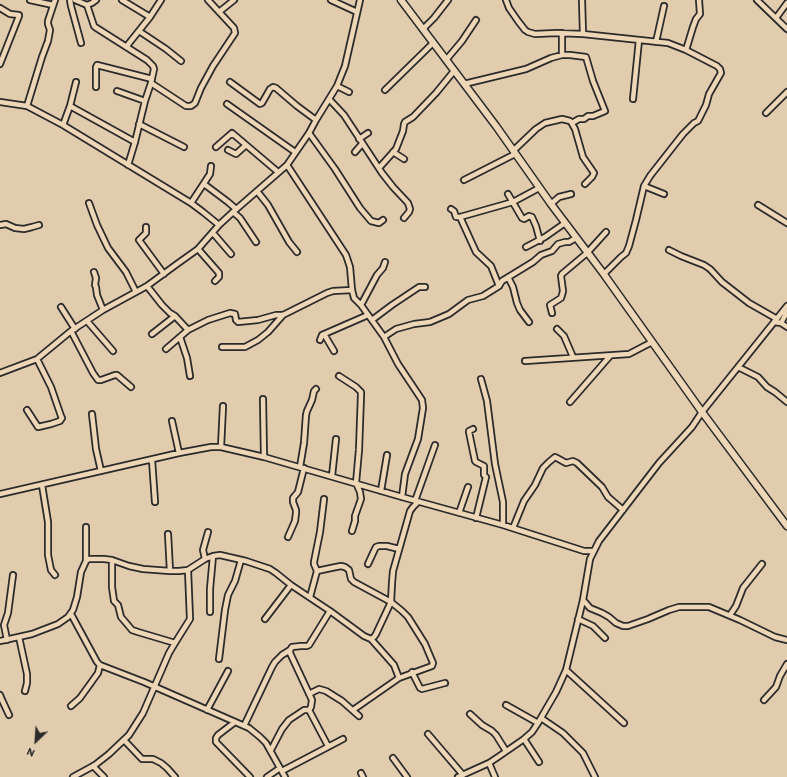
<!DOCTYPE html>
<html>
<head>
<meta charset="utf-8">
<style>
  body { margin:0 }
  #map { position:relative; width:787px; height:777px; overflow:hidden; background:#e1cdae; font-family:Itim,sans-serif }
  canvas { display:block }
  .north { position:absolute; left:16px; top:721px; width:40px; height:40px; -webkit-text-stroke:3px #edd7b6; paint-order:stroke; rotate:205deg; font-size:11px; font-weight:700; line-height:16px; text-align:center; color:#2b2b2b }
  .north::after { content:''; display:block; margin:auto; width:14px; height:18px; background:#2b2b2b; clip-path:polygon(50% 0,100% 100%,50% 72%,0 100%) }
</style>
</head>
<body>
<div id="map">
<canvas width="787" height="777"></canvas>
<div class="north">N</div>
</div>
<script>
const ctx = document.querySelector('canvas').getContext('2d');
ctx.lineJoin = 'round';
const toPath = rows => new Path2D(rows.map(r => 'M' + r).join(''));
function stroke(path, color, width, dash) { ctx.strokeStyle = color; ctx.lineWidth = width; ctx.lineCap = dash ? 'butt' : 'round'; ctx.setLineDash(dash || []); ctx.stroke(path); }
const street = toPath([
  [30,0,53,5],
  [70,0,71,6,81,43],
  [75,0,87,5,92,3,96,0],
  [122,0,150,17],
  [331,0,357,12],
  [506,0,509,8,518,21,525,30,528,32,535,34,557,33,583,34,668,43,686,50,717,66,720,69,721,73,709,94,706,105,698,121,694,123,683,134,650,176,644,186,636,220,629,246,626,253,621,257,604,274],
  [582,0,583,34],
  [757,0,787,29],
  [87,5,94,26,95,27,147,60,153,66,154,69,151,83,145,101,135,142,128,165],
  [219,12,234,0],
  [776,18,787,3],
  [423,29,434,18,448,0],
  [139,31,166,49,181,61],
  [656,42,664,6],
  [126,47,150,17,161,0],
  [686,50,693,27,696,19,700,14,699,0],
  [562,55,562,33],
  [446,60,462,41,476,20],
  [0,64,19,16,19,15,10,14,0,8],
  [230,82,260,104,262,103,270,89,273,87,276,88,297,106,316,120],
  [151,83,186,106,191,106,195,103,201,88,213,66,235,33,234,28,208,0],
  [464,84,526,69,551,58,562,55,570,55,586,57,593,81,605,111,593,116,588,116,584,119,579,119,572,123],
  [337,86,349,92],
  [96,87,96,67,97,65,152,79],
  [385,90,433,43],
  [117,91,145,101],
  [329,99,344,115,382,173,393,187,408,203,410,209,409,212,404,218],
  [633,99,639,40],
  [0,102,27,106,63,125,191,203,203,212,219,225],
  [227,104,295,152],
  [27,106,42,57,48,41,50,30,48,24,48,21,55,0],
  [70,106,135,142],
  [766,113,787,92],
  [139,124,184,147],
  [63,125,70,106,76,82],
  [309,133,335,169,360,208,371,221,379,223,383,220],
  [359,139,368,133],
  [216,147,232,133,278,172],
  [228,150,236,154,246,145],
  [513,151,536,129,545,123,562,119,570,121,571,122,575,129,583,157,594,173,592,177,585,184],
  [355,152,362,144],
  [393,152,404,159],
  [287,165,346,255,350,267,352,290,354,298,361,305,384,337,398,364,422,400,423,408,418,439,405,474,402,497],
  [379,168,396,149,403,131,404,124,405,122,413,117,436,93,454,71],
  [464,180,515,154],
  [204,184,228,202,236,209],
  [644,186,664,194],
  [257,191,268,205,289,242,297,252],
  [508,194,522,218,524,219,529,216,532,217,536,226,540,241],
  [89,203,97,225,108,248,126,272,136,292],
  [191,203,210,174,211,166],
  [551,204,559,197,571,194],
  [758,205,787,223],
  [451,209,454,211,456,217,460,217,513,202,539,188],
  [233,212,240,218,256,242],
  [460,217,476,252,491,266,499,286],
  [0,225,6,224,15,228,24,229,32,227,39,225],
  [146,227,146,233,139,240,164,274],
  [213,233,231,254],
  [526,247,545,237,565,223],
  [198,249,219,273,219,277,215,281],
  [669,250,681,256,704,265,710,269,722,282,749,303,777,319],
  [94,272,96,278,95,285,96,287,97,295,103,310],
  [508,277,513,287,517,303,520,310,529,322],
  [147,286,162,305,170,313,175,316,188,330],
  [361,305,377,275,383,268,385,262],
  [61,307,75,329],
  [552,313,550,305,561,298,562,295,563,291,561,276,562,274,587,253,606,232],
  [372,320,392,305,419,287,425,287],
  [87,321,113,351],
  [774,322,781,323,787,327],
  [781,323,787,312],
  [557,329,564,336,573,357],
  [71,331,93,373,98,380,101,380,115,375,117,375,131,387],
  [152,334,175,316],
  [324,334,334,351],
  [180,337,187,358,190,376],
  [384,337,396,329,414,324,430,322,449,314,468,300,483,296,499,286,502,281,533,262,541,255,552,251,558,244,565,242,569,242,576,238],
  [320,340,322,335,368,315],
  [222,347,245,347,258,340,268,332,283,315],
  [166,349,188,330,208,320,230,313,235,314,236,320,238,322,258,320,276,315,283,315,327,293,333,291,352,290],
  [525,361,629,354,652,342],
  [738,367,758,377,767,387,775,392,787,402],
  [0,373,37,359,71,331,103,310,147,286,177,264,198,249,219,225,233,212,287,165,309,133,316,120,337,86,345,66,360,0],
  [339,376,356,387,361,392,361,395,359,450,356,483,360,492,361,499,355,516,355,521,352,531],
  [481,379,487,401,495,464,503,502,503,525],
  [263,399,264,457],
  [570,402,610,356],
  [27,410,38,427,51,424,60,421,62,418,61,416,51,387,37,359],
  [92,414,96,449,101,471],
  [172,421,179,453],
  [473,429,469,431,469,432,475,461,476,462,484,466,484,475,486,477,476,518],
  [221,447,223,406],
  [152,460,155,502],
  [300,467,304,443,306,415,307,411,312,400,314,391,316,389],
  [332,476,336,439],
  [42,485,48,522,48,555,51,570,55,575],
  [381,491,387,455],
  [0,494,179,453,211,447,221,447,264,457,402,497,503,525,584,551,593,551],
  [415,501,435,445],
  [459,513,468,487],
  [86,527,86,561],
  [513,528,524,501,535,485,543,468,549,462,555,457,557,458,566,463,573,461,577,463,602,487,608,497,623,510],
  [168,534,170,571],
  [288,537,295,521,296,513,296,510,293,502,293,498,298,492,304,468],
  [205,559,203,550,208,532],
  [112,560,112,587,114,601,118,605,121,617,127,624,132,630,138,632,175,643],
  [368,564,374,551,376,547,379,546,387,546,399,549],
  [317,571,331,568,341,566,345,567,349,570,351,579,354,582,391,602,402,611,408,617,425,644,433,663,432,666,399,678,353,710],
  [310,597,317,571,314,564,314,562,320,532,324,499],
  [583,600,590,608,602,613,609,617,616,623,623,626,628,626,648,619,669,610,679,607,709,607,740,620,775,637,787,640],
  [210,612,210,589,213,556],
  [71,614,97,662,100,665,144,682,249,728,260,737,266,743,285,777],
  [730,615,736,606,743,588,762,564],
  [265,619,291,585],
  [578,619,593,626,605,638],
  [19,637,27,674,27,683,25,691],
  [371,639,374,637,376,634,391,602,392,583,393,571,410,511,413,507,418,502],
  [7,640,4,625,8,613,13,575],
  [0,641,32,634,58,624,68,617,73,610,77,597,81,572,86,561,89,559,104,559,112,560,129,566,143,569,170,571,179,571,188,570,205,559,213,556,220,555,246,561,270,569,276,573,291,585,330,611,364,636,371,639,394,665,399,678],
  [219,659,225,610,228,595,235,581,241,560],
  [566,670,624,723],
  [412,672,420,688,422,689,445,683],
  [309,694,319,689,326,691,342,701,359,716],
  [0,695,2,700,9,715],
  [764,700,776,687,780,676,787,664],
  [506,705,538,723],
  [71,706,80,698,98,673,100,665],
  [207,710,228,671],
  [309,710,311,707,312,700,290,653,290,650,292,647,301,646,307,646,309,645,330,611],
  [309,710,328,746],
  [470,714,482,725,492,731,496,735,506,751],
  [541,718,563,733,583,753,595,777],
  [235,722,218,735,216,738,216,742,250,777],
  [244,726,272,667,275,662,282,655,290,650],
  [428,734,463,775],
  [524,739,539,762],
  [124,740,142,759,153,759,161,763,167,768,175,777],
  [271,750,282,729,289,720,304,710,309,710],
  [393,758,407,777],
  [489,763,495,777],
  [93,766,104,777],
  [282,771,343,739],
  [361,773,363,777],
  [73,777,95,765,109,754,129,735,143,713,169,653,175,643,190,619,188,570],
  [267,777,280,768],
  [458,777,489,763,498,757,524,739,532,732,538,723,556,692,566,670,583,600,590,559,599,541,659,463,692,427,702,412,787,306]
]);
const secondary = toPath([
  [401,0,496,126,551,204,603,273,702,412,787,526]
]);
stroke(street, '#2b2b2b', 8);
stroke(secondary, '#2b2b2b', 9);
stroke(street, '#edd7b6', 4.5);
stroke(secondary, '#edd7b6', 6);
</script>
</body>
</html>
